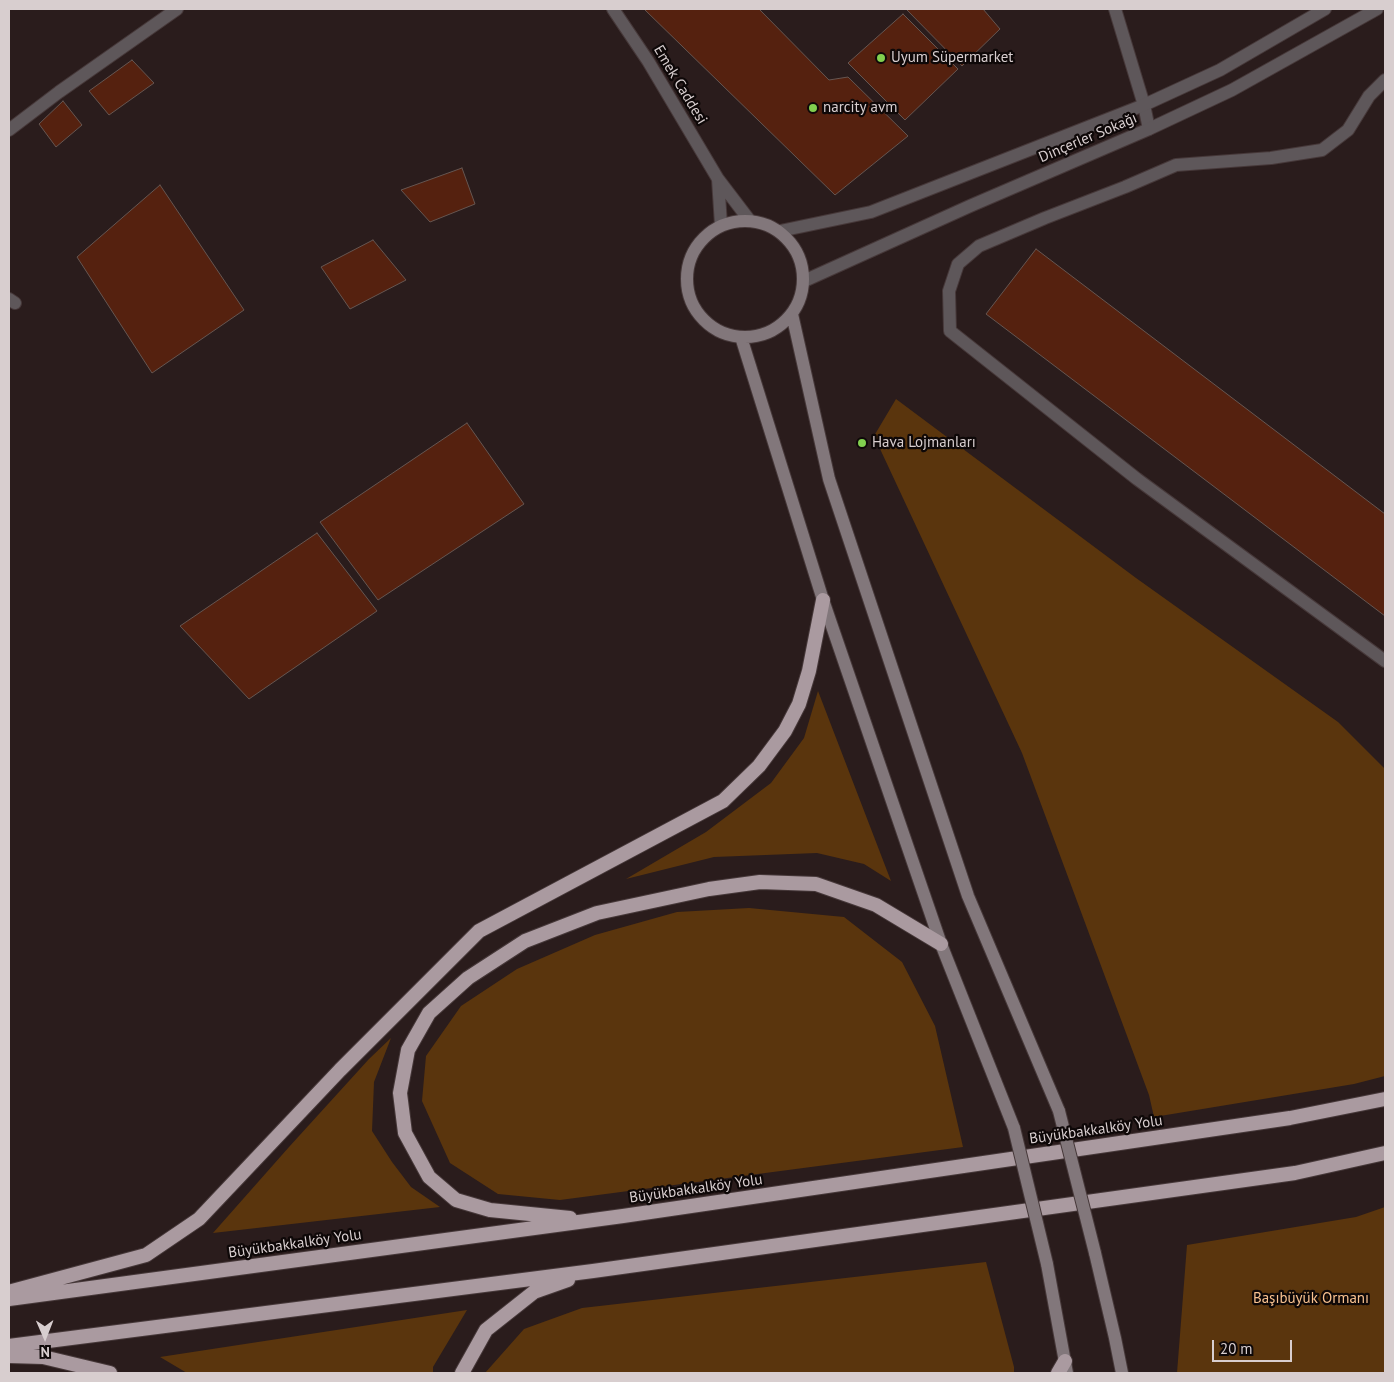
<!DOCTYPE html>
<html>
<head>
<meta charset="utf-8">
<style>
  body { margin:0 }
  #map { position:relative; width:1394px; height:1382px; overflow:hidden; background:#2a1c1c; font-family:"PT Sans",sans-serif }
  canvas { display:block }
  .frame { position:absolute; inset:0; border:10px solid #d8cecf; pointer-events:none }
  .north { position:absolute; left:20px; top:1312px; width:50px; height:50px; -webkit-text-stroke:4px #0e0808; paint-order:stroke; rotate:179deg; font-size:14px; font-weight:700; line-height:20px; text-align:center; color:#d8cecf }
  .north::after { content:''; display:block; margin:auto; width:18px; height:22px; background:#d8cecf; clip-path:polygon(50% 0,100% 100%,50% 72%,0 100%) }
  .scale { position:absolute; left:1212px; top:1340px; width:80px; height:22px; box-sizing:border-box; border:2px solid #d8cecf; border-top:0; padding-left:6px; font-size:15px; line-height:18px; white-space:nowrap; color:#d8cecf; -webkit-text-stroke:4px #0e0808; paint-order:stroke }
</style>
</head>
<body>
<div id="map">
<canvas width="1394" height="1382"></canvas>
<div class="frame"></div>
<div class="north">N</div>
<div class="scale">20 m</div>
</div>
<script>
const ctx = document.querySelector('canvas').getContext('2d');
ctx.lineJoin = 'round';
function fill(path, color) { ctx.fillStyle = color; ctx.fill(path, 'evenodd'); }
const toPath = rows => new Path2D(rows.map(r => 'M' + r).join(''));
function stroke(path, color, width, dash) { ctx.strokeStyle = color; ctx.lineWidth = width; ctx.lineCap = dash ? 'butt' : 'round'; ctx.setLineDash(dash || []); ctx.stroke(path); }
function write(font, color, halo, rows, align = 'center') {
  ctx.font = font + ' "PT Sans",sans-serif'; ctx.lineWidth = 4.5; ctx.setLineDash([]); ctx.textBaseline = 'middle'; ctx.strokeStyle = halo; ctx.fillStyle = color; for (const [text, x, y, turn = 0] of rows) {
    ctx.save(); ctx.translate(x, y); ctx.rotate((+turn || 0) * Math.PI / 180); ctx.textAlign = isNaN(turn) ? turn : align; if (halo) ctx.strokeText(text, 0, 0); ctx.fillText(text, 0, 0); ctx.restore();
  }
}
const green = toPath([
  [896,399,1136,578,1338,722,1385,769,1385,1076,1354,1084,1154,1117,1149,1095,1022,753,874,436],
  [818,691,891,881,864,864,817,853,714,857,626,879,706,832,771,783,804,738],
  [749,908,844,917,902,962,935,1026,963,1147,560,1200,498,1194,450,1163,422,1101,426,1056,461,1006,517,969,595,935,677,912],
  [391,1038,374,1082,372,1131,392,1162,411,1187,440,1207,213,1233,289,1147,369,1059],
  [1385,1207,1385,1373,1177,1373,1187,1245,1356,1217],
  [986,1262,1014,1367,1014,1373,485,1373,524,1329,582,1308],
  [467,1310,433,1367,433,1373,187,1373,160,1357]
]);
const building = toPath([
  [644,9,759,9,829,80,848,77,908,136,835,195,644,9],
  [906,9,983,9,1000,29,962,66,906,9],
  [903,14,958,69,905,120,848,63,903,14],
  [132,60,154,83,109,115,89,91,132,60],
  [63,101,82,125,56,147,39,124,63,101],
  [462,168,475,204,430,222,401,190,462,168],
  [160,185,244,310,152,373,77,257,160,185],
  [373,240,406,280,350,309,321,267,373,240],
  [1036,249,1385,514,1385,616,986,314,1036,249],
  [467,423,524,504,378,600,320,522,467,423],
  [317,533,377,611,249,699,180,626,317,533]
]);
const service = toPath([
  [1385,80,1369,96,1348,130,1322,150,1271,158,1176,165,1125,187,1045,218,979,246,958,264,949,291,950,331,1137,479,1385,661]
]);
const minor = toPath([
  [1115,9,1144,105,1149,129],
  [9,130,59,92,177,9],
  [9,299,15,303]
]);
const tertiary = toPath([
  [613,9,648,61,718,179,750,221],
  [718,179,721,225],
  [780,231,871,212,1144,105,1220,70,1325,9],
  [804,281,970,206,1149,129,1232,90,1377,9]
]);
const secondary = toPath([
  '687 279a58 58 0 1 1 116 0a58 58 0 1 1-116 0Z',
  [792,314,829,479,968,896,1059,1111],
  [741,337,823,600,941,944,1014,1128],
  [1095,1253,1115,1338,1122,1373],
  [1047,1264,1067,1373]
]);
const trunk = toPath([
  [570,1218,490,1210,456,1200,429,1177,405,1133,400,1093,408,1050,429,1013,468,978,525,941,597,913,709,889,760,882,816,884,876,905,941,944],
  [12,1291,146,1255,199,1219,340,1070,479,931,723,801,759,766,785,731,799,704,809,671,823,600],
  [9,1299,623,1216,1290,1118,1385,1099],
  [9,1346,593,1271,1295,1173,1385,1153],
  [9,1356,43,1357,110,1373],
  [462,1373,486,1330,534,1292,568,1280],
  [1058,1373,1065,1361]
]);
const secondaryBridge = toPath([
  [1059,1111,1095,1253],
  [1014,1128,1047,1264]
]);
const markers = [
  [881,58,5,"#82d04f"],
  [813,108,5,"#82d04f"],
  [862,443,5,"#82d04f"]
];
const poiNames = [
  ["Uyum Süpermarket",891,58],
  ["narcity avm",823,108],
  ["Hava Lojmanları",872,443]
];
const streetNames = [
  ["Emek Caddesi",680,85,59],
  ["Dinçerler Sokağı",1088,138,-23],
  ["Büyükbakkalköy Yolu",1096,1130,-8],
  ["Büyükbakkalköy Yolu",696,1189,-8],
  ["Büyükbakkalköy Yolu",295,1244,-8]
];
const parkNames = [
  ["Başıbüyük Ormanı",1311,1299]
];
fill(green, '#5a350d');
fill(building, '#55210f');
stroke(building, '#665651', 1);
stroke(service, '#463839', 14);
stroke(minor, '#463839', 14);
stroke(tertiary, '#463839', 14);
stroke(secondary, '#463839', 14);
stroke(trunk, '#463839', 16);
stroke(service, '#5e575a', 12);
stroke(minor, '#5e575a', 12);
stroke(tertiary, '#5e575a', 12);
stroke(secondary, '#82777b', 12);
stroke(trunk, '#aa9aa0', 14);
stroke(secondaryBridge, '#463839', 14, []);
stroke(secondaryBridge, '#82777b', 12);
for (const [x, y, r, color] of markers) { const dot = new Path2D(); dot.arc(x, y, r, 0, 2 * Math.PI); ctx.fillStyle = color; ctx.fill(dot); stroke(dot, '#0e0808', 2); }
write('15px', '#d8cecf', '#0e0808', poiNames, 'left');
write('15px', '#d8cecf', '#0e0808', streetNames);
write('15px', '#f9c290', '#0e0808', parkNames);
</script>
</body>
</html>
